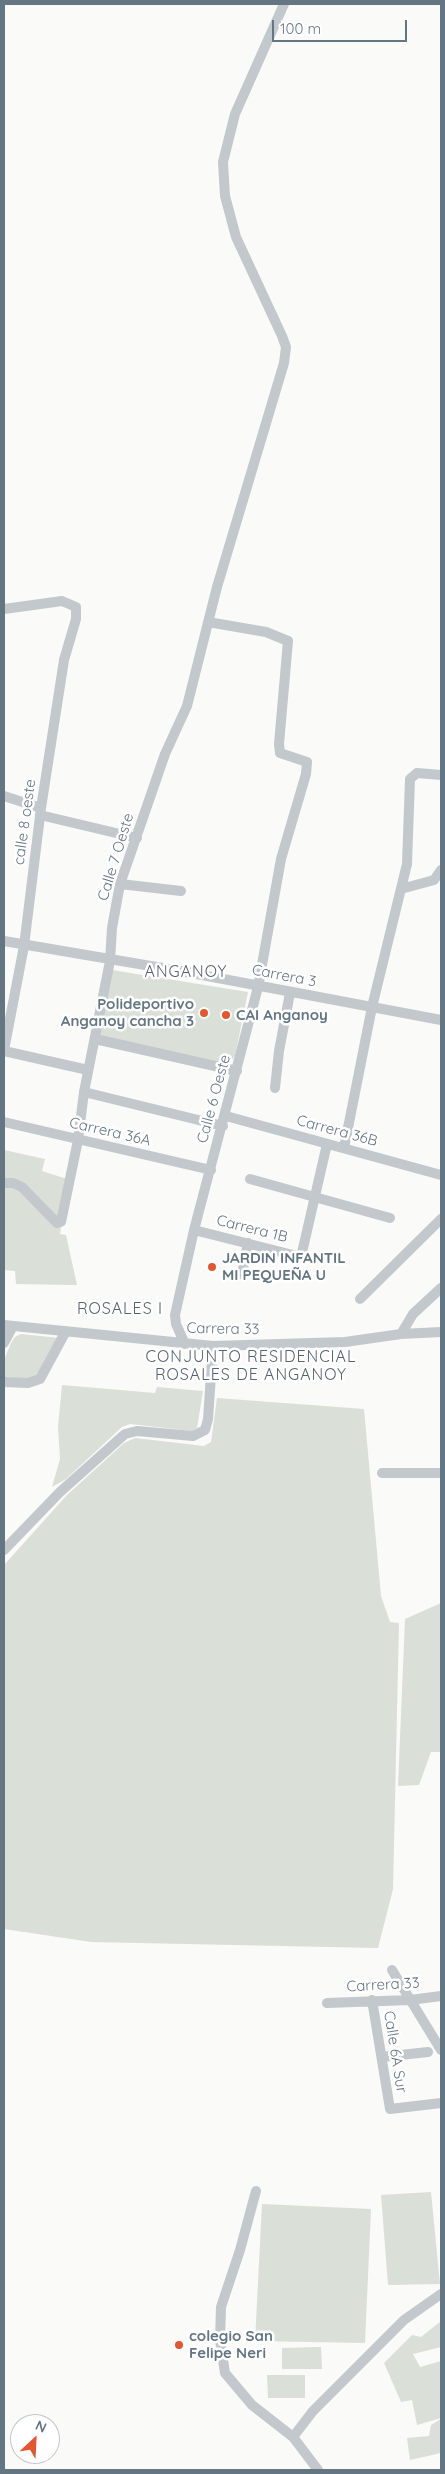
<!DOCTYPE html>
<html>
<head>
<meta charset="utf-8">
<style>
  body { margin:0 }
  #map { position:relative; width:445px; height:2474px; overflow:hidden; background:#fafaf8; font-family:Quicksand,sans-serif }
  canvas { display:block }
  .frame { position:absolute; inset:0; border:5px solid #657683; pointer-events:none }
  .north { position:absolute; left:10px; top:2414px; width:50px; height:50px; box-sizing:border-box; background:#fff; border:1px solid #c1c8cd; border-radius:50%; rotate:25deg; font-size:14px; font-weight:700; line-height:20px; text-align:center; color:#657683 }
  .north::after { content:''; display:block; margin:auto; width:18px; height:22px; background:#e4572e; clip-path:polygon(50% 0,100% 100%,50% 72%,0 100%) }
  .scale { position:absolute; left:272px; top:20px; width:135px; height:22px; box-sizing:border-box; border:2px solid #657683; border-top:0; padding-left:6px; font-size:15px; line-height:18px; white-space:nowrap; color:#657683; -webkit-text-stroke:4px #fff; paint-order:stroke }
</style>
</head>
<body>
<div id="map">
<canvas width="445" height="2474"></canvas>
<div class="frame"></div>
<div class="north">N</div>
<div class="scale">100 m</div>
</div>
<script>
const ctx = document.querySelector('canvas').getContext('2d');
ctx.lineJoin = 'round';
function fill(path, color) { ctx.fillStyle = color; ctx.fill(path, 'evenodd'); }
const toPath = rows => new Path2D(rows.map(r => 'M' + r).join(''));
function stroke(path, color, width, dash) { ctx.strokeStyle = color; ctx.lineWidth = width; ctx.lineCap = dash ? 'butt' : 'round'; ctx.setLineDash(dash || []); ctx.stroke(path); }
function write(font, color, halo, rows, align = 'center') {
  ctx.font = font + ' Quicksand,sans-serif'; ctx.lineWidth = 5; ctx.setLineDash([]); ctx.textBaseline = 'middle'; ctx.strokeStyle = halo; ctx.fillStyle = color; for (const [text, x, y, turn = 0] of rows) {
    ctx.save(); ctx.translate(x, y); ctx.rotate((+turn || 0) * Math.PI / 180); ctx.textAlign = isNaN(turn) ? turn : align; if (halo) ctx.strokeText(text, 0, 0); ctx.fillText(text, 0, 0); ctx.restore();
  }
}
const green = toPath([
  [112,970,248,992,235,1056,227,1066,100,1037],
  [4,1150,45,1159,42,1171,67,1179,60,1234,66,1235,77,1285,16,1284,15,1271,4,1270],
  [21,1334,59,1338,34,1380,4,1379,4,1360,11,1343,15,1337],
  [62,1385,155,1393,157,1387,203,1391,197,1428,192,1431,130,1424,122,1427,66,1479,52,1487,60,1459,58,1427],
  [217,1398,364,1409,381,1596,390,1622,399,1623,393,1889,378,1948,91,1942,4,1929,4,1565,67,1495,124,1443,135,1438,204,1446,211,1442],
  [441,1603,441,1752,431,1752,419,1785,398,1786,405,1619],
  [431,2192,440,2284,388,2285,381,2195],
  [262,2204,371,2209,365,2343,255,2341],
  [441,2321,441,2347,413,2354,420,2367,441,2361,441,2418,417,2425,412,2400,401,2402,384,2363,412,2335,421,2337],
  [321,2347,322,2369,282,2369,282,2348],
  [267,2375,305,2375,305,2398,268,2398],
  [441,2419,441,2453,410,2460,407,2438,429,2436,431,2425]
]);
const street = toPath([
  [4,609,62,601,76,607,76,619,64,660,41,808,24,946,4,1050],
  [4,796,41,808],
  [40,815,137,838],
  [120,884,181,891],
  [401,889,434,880,441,870],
  [4,941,186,972,441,1020],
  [95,1039,237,1071],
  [4,1051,88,1070],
  [275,1088,279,1051,290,993],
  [84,1092,223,1126],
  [226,1116,441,1175],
  [4,1122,211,1170],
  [344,1148,372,1007,407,864,410,779,417,773,441,775],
  [250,1179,390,1218],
  [4,1183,13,1183,22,1187,57,1223,61,1222,78,1140,84,1092,110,961,112,928,120,884,165,754,187,706,217,587,284,363,286,347,282,336,236,237,225,196,223,162,235,114,284,4],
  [194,1230,301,1257,327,1144],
  [242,1274,248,1243],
  [360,1299,441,1219],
  [4,1325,213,1346,345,1342,401,1334,441,1332],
  [401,1334,413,1314,441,1288],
  [4,1343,13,1326],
  [185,1344,176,1324,175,1315,194,1230,258,987,281,859,306,774,307,762,280,753,279,744,288,641,266,632,208,622],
  [4,1382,28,1383,40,1379,66,1331],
  [382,1473,441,1473],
  [4,1550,60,1492,125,1434,137,1431,193,1436,205,1430,208,1419,213,1346],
  [392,1970,441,2050],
  [372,2000,390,2109,441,2103],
  [327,2003,410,2000,441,1996],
  [382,2057,428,2052],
  [256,2191,240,2250,221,2307,220,2340,225,2373,252,2405,293,2437,318,2470],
  [293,2437,313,2411,404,2320,441,2294]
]);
const markers = [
  [204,1013,5,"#e4572e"],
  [226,1015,5,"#e4572e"],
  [212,1267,5,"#e4572e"],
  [179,2345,5,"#e4572e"]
];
const streetNames = [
  ["calle 8 oeste",25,822,-82],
  ["Calle 7 Oeste",116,857,-73],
  ["Carrera 3",284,976,11],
  ["Calle 6 Oeste",214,1099,-75],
  ["Carrera 36B",337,1131,15],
  ["Carrera 36A",110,1132,13],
  ["Carrera 1B",252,1229,14],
  ["Carrera 33",223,1329,1],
  ["Carrera 33",383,1985,-3],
  ["Calle 6A Sur",395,2052,81]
];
const poiNames = [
  ["Polideportivo",194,1004,"right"],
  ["Anganoy cancha 3",194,1021,"right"],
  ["CAI Anganoy",236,1015],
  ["JARDIN INFANTIL",222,1258],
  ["MI PEQUEÑA U",222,1275],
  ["colegio San",189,2336],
  ["Felipe Neri",189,2353]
];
const neighbourhoodNames = [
  ["ANGANOY",186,972],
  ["ROSALES I",120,1309],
  ["CONJUNTO RESIDENCIAL",251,1357],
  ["ROSALES DE ANGANOY",251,1375]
];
fill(green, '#dadfd7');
stroke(street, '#c3c8cc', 10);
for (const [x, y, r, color] of markers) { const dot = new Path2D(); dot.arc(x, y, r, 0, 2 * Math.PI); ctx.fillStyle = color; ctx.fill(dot); stroke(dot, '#fff', 2); }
write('15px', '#657683', '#fff', streetNames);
write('bold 15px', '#657683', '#fff', poiNames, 'left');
ctx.letterSpacing = '1px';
write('16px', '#57646e', '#fff', neighbourhoodNames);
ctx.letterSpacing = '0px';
</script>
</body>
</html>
